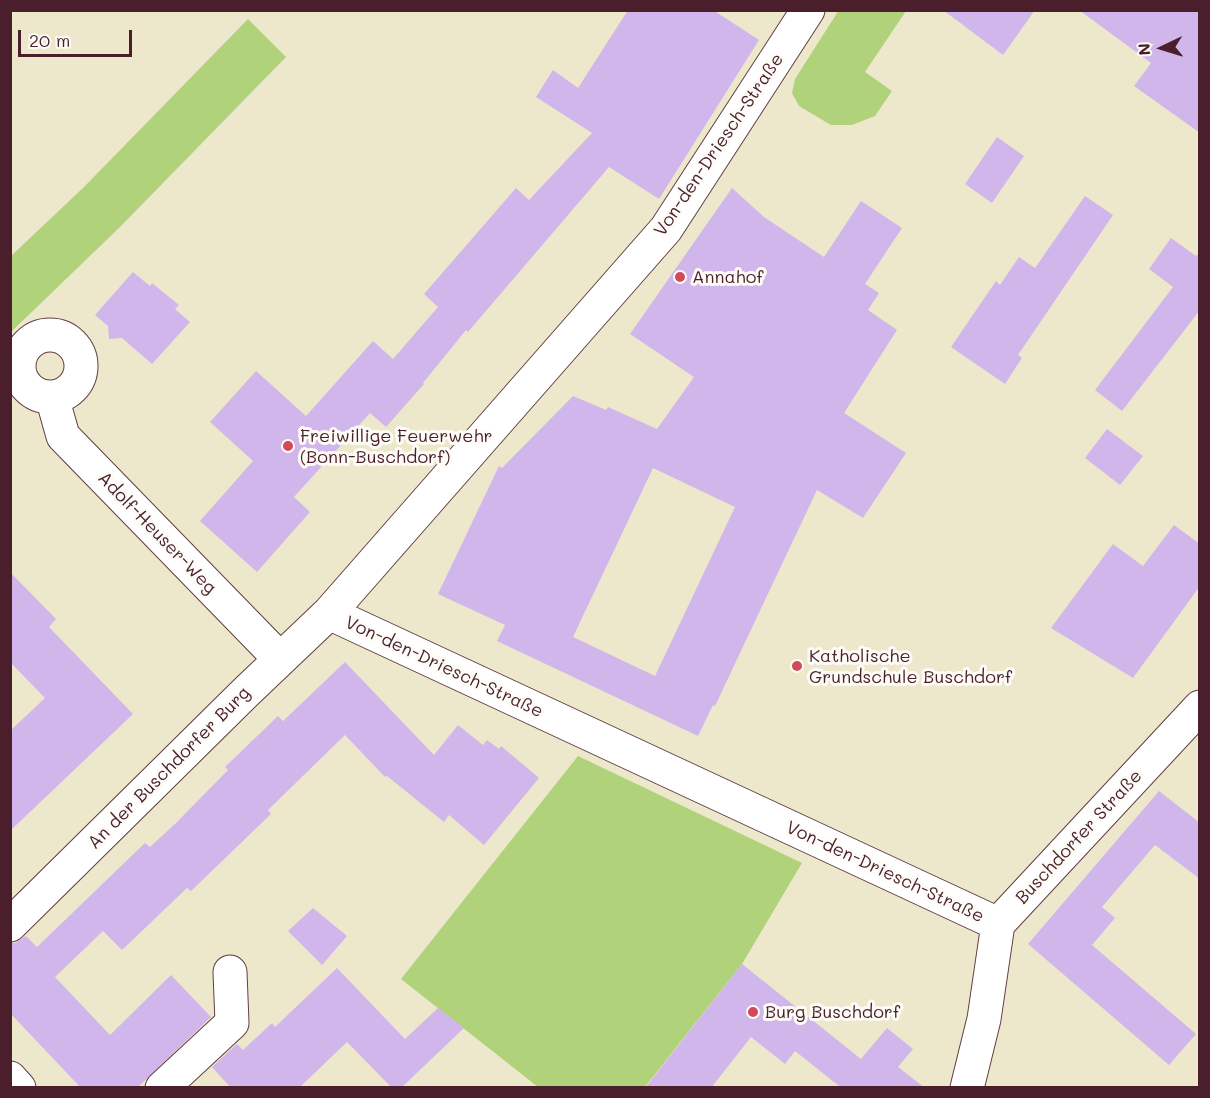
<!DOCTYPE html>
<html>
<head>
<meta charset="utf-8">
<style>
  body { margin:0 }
  #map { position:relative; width:1210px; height:1098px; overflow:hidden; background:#ede8cc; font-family:Mali,sans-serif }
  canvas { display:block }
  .frame { position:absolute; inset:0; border:12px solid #4a1f2b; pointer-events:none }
  .north { position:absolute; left:1132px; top:18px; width:60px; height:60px; -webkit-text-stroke:4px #fdfcf7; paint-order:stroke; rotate:266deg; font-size:16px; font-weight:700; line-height:24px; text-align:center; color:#4a1f2b }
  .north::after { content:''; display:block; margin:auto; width:21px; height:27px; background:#4a1f2b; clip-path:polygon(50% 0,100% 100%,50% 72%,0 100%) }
  .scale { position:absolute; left:18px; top:30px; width:114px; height:27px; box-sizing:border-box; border:3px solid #4a1f2b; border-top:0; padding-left:8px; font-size:18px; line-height:21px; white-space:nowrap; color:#4a1f2b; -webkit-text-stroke:4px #fdfcf7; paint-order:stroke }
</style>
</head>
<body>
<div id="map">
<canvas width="1210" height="1098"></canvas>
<div class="frame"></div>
<div class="north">N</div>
<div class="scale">20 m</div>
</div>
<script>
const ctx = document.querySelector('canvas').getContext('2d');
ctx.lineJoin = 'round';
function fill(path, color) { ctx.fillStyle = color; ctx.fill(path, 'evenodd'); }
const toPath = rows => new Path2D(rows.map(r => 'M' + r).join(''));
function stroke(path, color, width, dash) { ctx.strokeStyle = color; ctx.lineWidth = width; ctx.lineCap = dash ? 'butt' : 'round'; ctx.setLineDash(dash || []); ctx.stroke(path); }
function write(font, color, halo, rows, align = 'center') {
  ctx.font = font + ' Mali,sans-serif'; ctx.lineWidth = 6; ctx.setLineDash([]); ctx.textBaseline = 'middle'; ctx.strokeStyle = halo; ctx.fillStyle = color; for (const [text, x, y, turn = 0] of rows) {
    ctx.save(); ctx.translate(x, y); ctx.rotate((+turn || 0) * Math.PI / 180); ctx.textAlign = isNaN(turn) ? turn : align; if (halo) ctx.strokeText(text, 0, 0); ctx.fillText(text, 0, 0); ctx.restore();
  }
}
const green = toPath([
  [839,10,906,11,865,72,892,91,875,116,852,125,831,125,799,106,792,93,795,79],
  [248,19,286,57,120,227,11,332,11,256,84,187],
  [578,756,802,863,742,964,645,1087,538,1087,401,979]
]);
const building = toPath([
  [628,10,713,10,759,40,659,199,609,167,468,332,466,330,423,383,424,384,386,427,370,413,294,497,310,512,257,572,200,521,253,461,210,422,256,371,306,416,373,341,393,359,438,307,424,294,516,188,529,200,592,133,536,97,553,70,578,88],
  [943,10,1035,10,1003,55],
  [1079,10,1200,10,1200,133,1134,86,1151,63],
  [997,137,1024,156,992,203,965,184],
  [732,188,764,217,824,257,861,201,902,228,865,284,879,293,868,310,897,330,844,413,906,453,863,518,817,490,715,706,713,705,698,736,497,641,505,625,438,594,499,466,502,468,573,396,606,410,608,407,657,429,694,377,630,334],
  [653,468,735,507,655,676,573,637],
  [1085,196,1113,215,1018,355,1022,358,1005,384,951,347,996,281,1000,285,1019,257,1035,268],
  [1171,238,1196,256,1200,252,1200,310,1122,411,1095,390,1173,287,1149,269],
  [133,272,150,286,152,283,179,305,175,309,190,322,152,364,122,338,109,339,108,326,95,315],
  [1107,429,1143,456,1120,485,1085,458],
  [1174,525,1200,544,1200,586,1133,678,1051,628,1113,544,1143,566],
  [10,572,56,619,49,627,133,714,10,831,10,731,45,698,10,662],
  [345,662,434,755,458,725,483,745,487,740,499,749,501,746,539,778,484,845,449,815,444,822,387,776,385,777,345,735,268,810,271,814,191,891,187,888,122,950,103,931,55,977,110,1035,171,975,211,1017,137,1088,81,1088,10,1013,10,943,15,943,26,936,37,947,145,843,150,847,176,823,228,770,225,767,278,716,283,721],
  [1159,791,1200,823,1200,879,1155,845,1102,907,1115,918,1092,945,1196,1034,1169,1065,1028,944],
  [313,908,347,936,322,965,288,931],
  [742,964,861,1059,887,1028,913,1049,898,1067,925,1088,838,1088,839,1086,795,1051,785,1064,751,1037,711,1088,645,1088],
  [337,968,405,1039,438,1008,464,1028,401,1088,392,1088,347,1042,299,1088,231,1088,212,1067,237,1044,243,1050,272,1023,275,1027]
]);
const minor = toPath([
  '19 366a31 31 0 1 1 62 0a31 31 0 1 1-62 0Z',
  [52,397,63,436,280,659],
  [329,613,998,924],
  [10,925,245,693,329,613,666,229,808,10],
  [10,1078,19,1088],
  [162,1088,232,1023,230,972],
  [967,1088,984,1019,998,924,1200,707]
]);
const markers = [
  [680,277,6,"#d1495b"],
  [288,446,6,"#d1495b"],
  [797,666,6,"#d1495b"],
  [753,1012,6,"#d1495b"]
];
const streetNames = [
  ["Von-den-Driesch-Straße",719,145,-56],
  ["Adolf-Heuser-Weg",157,533,46],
  ["Von-den-Driesch-Straße",444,667,25],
  ["An der Buschdorfer Burg",169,768,-45],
  ["Buschdorfer Straße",1079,837,-47],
  ["Von-den-Driesch-Straße",885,872,25]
];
const poiNames = [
  ["Annahof",692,277],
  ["Freiwillige Feuerwehr",300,436],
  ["(Bonn-Buschdorf)",300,457],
  ["Katholische",809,656],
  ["Grundschule Buschdorf",809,677],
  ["Burg Buschdorf",765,1012]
];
fill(green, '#b0d27a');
fill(building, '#d1b6eb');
stroke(minor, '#623d43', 35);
stroke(minor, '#fff', 33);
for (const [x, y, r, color] of markers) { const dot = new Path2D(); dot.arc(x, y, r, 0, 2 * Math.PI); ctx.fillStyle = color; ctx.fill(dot); stroke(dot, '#fdfcf7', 2); }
write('18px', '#4a1f2b', '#fdfcf7', streetNames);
write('18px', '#4a1f2b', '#fdfcf7', poiNames, 'left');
</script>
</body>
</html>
